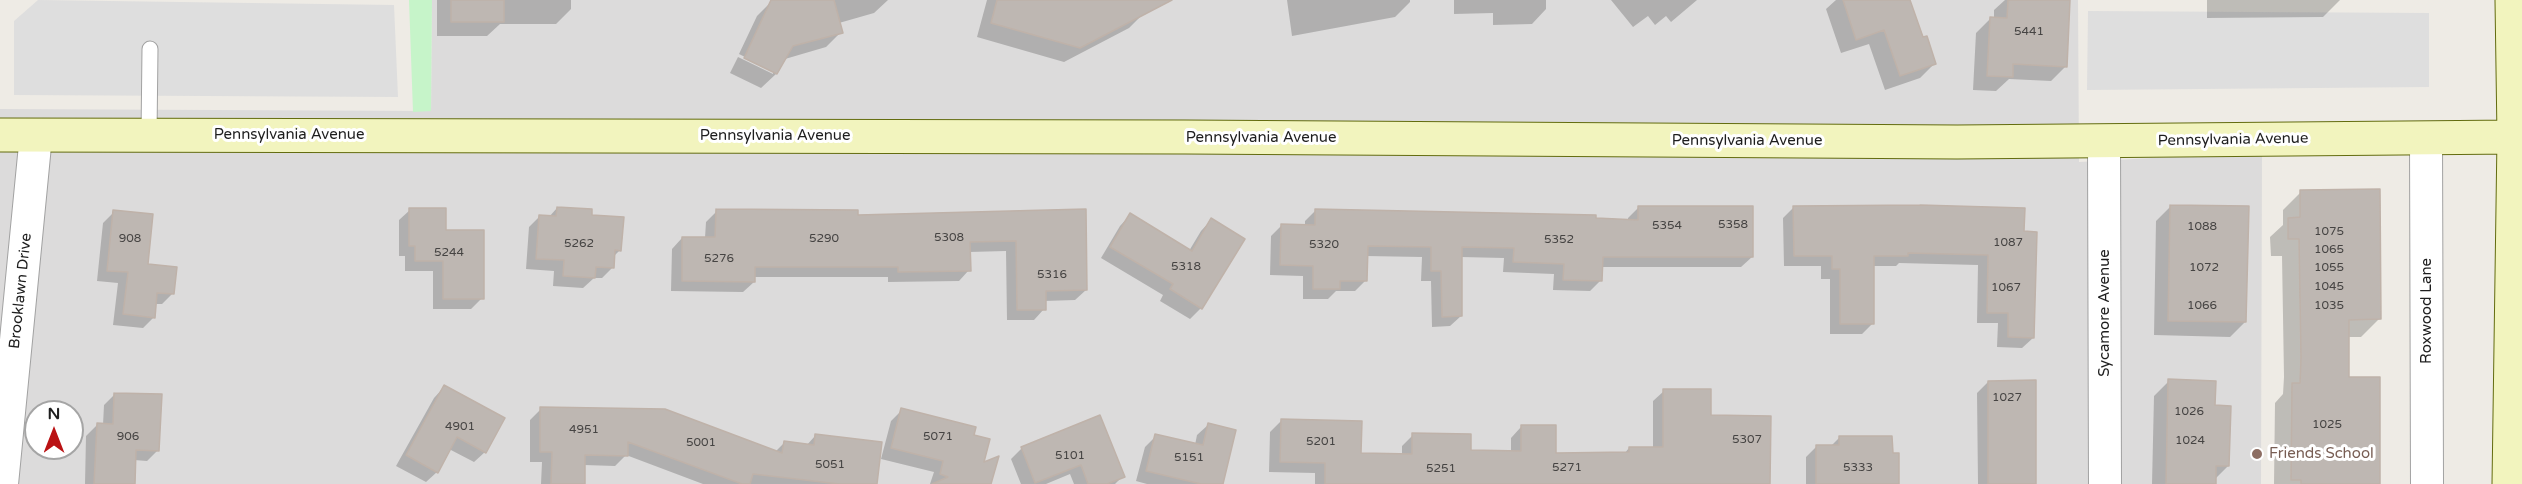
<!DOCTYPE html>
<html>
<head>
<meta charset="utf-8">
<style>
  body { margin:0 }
  #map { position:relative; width:2522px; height:484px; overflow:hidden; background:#eeebe5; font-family:"Varela Round",sans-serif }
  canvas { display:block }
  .north { position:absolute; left:24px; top:400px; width:60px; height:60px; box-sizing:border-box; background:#fff; border:2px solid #a5a5a5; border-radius:50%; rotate:0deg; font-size:16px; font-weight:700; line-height:24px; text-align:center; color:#1e1e1e }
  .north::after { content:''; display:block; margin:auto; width:21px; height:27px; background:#ba1214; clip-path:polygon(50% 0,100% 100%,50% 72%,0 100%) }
</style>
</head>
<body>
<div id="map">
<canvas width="2522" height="484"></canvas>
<div class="north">N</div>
</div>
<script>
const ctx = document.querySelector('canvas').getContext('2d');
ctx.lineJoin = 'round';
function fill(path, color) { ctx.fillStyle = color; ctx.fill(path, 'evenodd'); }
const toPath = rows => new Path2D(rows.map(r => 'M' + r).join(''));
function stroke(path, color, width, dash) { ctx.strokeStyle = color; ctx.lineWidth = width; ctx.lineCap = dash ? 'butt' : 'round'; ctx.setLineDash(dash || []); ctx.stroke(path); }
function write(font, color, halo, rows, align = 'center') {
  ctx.font = font + ' "Varela Round",sans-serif'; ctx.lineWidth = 6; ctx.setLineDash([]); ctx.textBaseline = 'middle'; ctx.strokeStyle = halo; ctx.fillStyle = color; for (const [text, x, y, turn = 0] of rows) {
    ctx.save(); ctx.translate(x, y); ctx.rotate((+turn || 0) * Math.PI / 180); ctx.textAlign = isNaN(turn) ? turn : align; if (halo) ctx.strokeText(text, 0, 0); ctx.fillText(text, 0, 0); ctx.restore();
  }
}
const residential = toPath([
  [432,0,2078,0,2079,162,2262,152,2261,484,0,484,0,109,431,111],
  [36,412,72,412,72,448,36,448]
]);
const park = toPath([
  [409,0,432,0,431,111,413,112]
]);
const parking = toPath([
  [38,0,394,5,398,97,14,95,14,21],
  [2088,11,2429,13,2429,87,2087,90]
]);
const shadow = toPath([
  [437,0,571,0,571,9,556,24,500,24,487,36,437,36],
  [773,0,888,0,874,13,839,23,841,32,826,47,785,59,776,74,761,88,730,73,738,57,773,74,773,71,739,54,757,16],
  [987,0,1137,0,1144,13,1129,28,1064,62,977,37],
  [1287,0,1410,0,1410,2,1395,17,1292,36],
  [1454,0,1546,0,1546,9,1532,24,1493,25,1493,13,1454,14],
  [1611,0,1697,0,1671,22,1666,16,1655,25,1648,16,1633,27],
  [1836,0,1907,0,1922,39,1935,63,1920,78,1885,90,1869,44,1841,53,1826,9],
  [2005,0,2068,0,2066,66,2051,81,2009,79,1996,91,1973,90,1976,33,1991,18,1994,19,1994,10],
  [2207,0,2340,0,2323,17,2207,18],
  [2301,192,2379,319,2361,337,2348,337,2348,379,2379,484,2274,484,2275,403,2283,394,2284,377,2282,256,2271,256,2270,237,2283,225,2283,210],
  [2171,206,2245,322,2230,337,2154,335,2156,221],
  [1639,207,1752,257,1741,267,1601,267,1601,280,1590,291,1553,290,1554,274,1503,272,1504,258,1461,257,1461,316,1450,326,1432,327,1431,281,1421,281,1422,257,1366,256,1365,281,1355,291,1336,291,1328,299,1303,299,1303,276,1270,275,1271,236,1282,225,1305,226,1305,221,1316,210,1628,221,1628,218],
  [1794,207,2023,233,2033,338,2022,348,1997,347,1998,323,1977,323,1978,265,1899,263,1896,266,1873,266,1873,323,1862,334,1830,334,1830,279,1821,279,1821,266,1784,266,1783,218],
  [557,208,590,216,620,250,613,257,612,268,602,278,594,278,583,288,553,286,554,271,526,269,529,227,540,216,549,217],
  [410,210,445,232,482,298,471,309,433,309,433,271,405,271,405,256,399,256,399,220],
  [717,211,857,216,1084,211,1086,290,1075,300,1044,301,1044,309,1034,320,1007,320,1006,251,969,252,969,270,959,281,888,282,888,277,754,277,754,282,743,292,671,291,672,249,682,238,705,238,706,222],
  [114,212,146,265,172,294,162,304,155,304,154,317,143,328,113,325,118,283,97,281,103,223],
  [1130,215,1189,251,1201,231,1211,220,1201,308,1190,319,1160,301,1163,295,1101,258,1120,226],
  [2169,381,2214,407,2228,466,2215,479,2215,484,2152,484,2154,396],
  [1988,382,2035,484,1978,484,1977,393],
  [444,387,485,452,474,462,449,449,437,472,426,482,396,466,434,398],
  [1664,391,1709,417,1769,484,1315,484,1315,473,1269,472,1270,432,1281,421,1360,454,1402,455,1402,446,1413,435,1469,452,1511,453,1511,438,1521,427,1555,454,1624,454,1629,448,1653,448,1653,401],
  [115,394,158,450,147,461,134,460,133,484,85,484,86,436,97,425,103,425,104,405],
  [541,409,775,452,784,443,806,446,815,436,876,484,703,484,626,455,615,466,584,465,583,484,541,484,542,462,530,462,530,420],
  [902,410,972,436,990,484,930,484,934,472,881,459,891,421],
  [1208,425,1222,484,1147,484,1136,481,1145,447,1156,436,1195,445,1197,435],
  [1839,438,1891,454,1898,484,1806,484,1806,457,1817,446,1831,446],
  [1022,448,1123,476,1115,484,1074,484,1070,474,1046,484,1021,484,1011,459]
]);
const building = toPath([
  [451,0,504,0,504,22,451,22,451,0],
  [771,0,834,0,843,33,793,46,777,74,744,58,771,0],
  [997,0,1172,0,1080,48,991,23,997,0],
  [1843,0,1910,0,1923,37,1927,36,1936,64,1900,76,1884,30,1856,40,1843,0],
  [2008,0,2070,0,2067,67,2013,64,2013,77,1987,76,1990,17,2007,18,2008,0],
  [2380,189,2381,319,2349,320,2349,377,2380,377,2380,484,2301,484,2301,480,2291,480,2292,383,2300,383,2301,358,2299,239,2288,239,2288,218,2300,217,2300,190,2380,189],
  [1920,205,2025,208,2024,231,2037,232,2034,338,2008,337,2008,313,1987,313,1988,255,1908,253,1908,256,1874,256,1874,324,1840,324,1840,269,1832,269,1832,256,1794,256,1793,206,1920,205],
  [2170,205,2249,206,2246,322,2168,321,2170,205],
  [1638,206,1753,206,1753,257,1603,257,1602,281,1563,280,1564,264,1513,262,1514,248,1462,247,1462,316,1442,317,1441,271,1431,271,1431,247,1368,246,1367,281,1340,281,1340,289,1313,289,1313,266,1280,265,1281,224,1315,225,1315,209,1596,215,1596,218,1638,220,1638,206],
  [557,207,592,209,592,215,624,217,621,251,615,250,614,268,596,267,595,278,563,276,564,260,536,259,539,215,556,216,557,207],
  [409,208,446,208,446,230,484,230,484,299,443,299,443,261,415,261,415,246,409,246,409,208],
  [716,209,858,210,858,215,1086,209,1087,290,1046,291,1046,310,1017,310,1016,241,970,242,971,271,898,272,898,267,755,267,755,282,682,281,682,237,715,237,716,209],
  [113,210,153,214,148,264,177,267,174,294,157,293,155,318,123,314,128,272,107,271,113,210],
  [1130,213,1192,251,1211,218,1245,239,1202,309,1170,289,1173,284,1110,247,1130,213],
  [2168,379,2216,381,2215,405,2231,406,2229,466,2216,466,2216,484,2166,484,2168,379],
  [2036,380,2036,484,1988,484,1988,381,2036,380],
  [444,385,505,418,486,453,457,437,438,473,406,455,444,385],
  [1663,389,1711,389,1711,415,1771,416,1770,484,1325,484,1325,463,1280,462,1281,419,1362,421,1361,453,1412,454,1412,433,1471,434,1471,450,1521,451,1521,425,1556,425,1556,453,1629,452,1629,447,1663,447,1663,389],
  [114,393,162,394,159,451,136,450,135,484,94,484,97,423,113,424,114,393],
  [540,407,665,409,782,453,784,441,814,445,815,434,882,442,877,484,839,484,753,474,750,484,742,484,628,442,628,456,585,455,585,484,551,484,552,452,540,452,540,407],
  [901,408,976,427,974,435,990,439,984,462,999,456,991,484,932,484,948,477,940,474,943,461,891,448,901,408],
  [1100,415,1125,477,1107,484,1088,484,1081,465,1035,483,1021,447,1100,415],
  [1208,423,1236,430,1223,484,1201,484,1146,471,1155,434,1203,445,1208,423],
  [1839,436,1892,436,1893,453,1899,453,1899,484,1816,484,1816,445,1839,445,1839,436]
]);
const lane = toPath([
  [149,135,150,49]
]);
const street = toPath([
  [2426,138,2427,484],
  [2104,142,2105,484],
  [2,484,36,135]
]);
const secondary = toPath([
  [0,135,1185,137,1957,142,2514,137],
  [2509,484,2514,137,2512,0]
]);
const markers = [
  [2257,454,6,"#8d6e63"]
];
const numberNames = [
  ["5441",2029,32],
  ["5358",1733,225],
  ["5354",1667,226],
  ["1088",2202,227],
  ["1075",2329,232],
  ["5308",949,238],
  ["908",130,239],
  ["5290",824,239],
  ["5352",1559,240],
  ["1087",2008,243],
  ["5262",579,244],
  ["5320",1324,245],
  ["1065",2329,250],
  ["5244",449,253],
  ["5276",719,259],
  ["5318",1186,267],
  ["1072",2204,268],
  ["1055",2329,268],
  ["5316",1052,275],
  ["1045",2329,287],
  ["1067",2006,288],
  ["1066",2202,306],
  ["1035",2329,306],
  ["1027",2007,398],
  ["1026",2189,412],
  ["1025",2327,425],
  ["4901",460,427],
  ["4951",584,430],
  ["906",128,437],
  ["5071",938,437],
  ["5307",1747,440],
  ["1024",2190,441],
  ["5201",1321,442],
  ["5001",701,443],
  ["5101",1070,456],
  ["5151",1189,458],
  ["5051",830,465],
  ["5271",1567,468],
  ["5333",1858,468],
  ["5251",1441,469]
];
const streetNames = [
  ["Pennsylvania Avenue",289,135],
  ["Pennsylvania Avenue",775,136],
  ["Pennsylvania Avenue",1261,138],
  ["Pennsylvania Avenue",2233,140,-1],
  ["Pennsylvania Avenue",1747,141],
  ["Brooklawn Drive",21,291,-84],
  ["Roxwood Lane",2427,311,-90],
  ["Sycamore Avenue",2105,313,-90]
];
const educationNames = [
  ["Friends School",2269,454]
];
fill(residential, '#dcdbdb');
fill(park, '#c6f4c9');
fill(parking, '#dedede');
fill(shadow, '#0003');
fill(building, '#beb7b2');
stroke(building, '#bfb2a9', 1.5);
stroke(lane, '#a2a2a2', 17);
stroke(street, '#a2a2a2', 34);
stroke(secondary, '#636c0f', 35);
stroke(lane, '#fff', 15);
stroke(street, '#fff', 32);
stroke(secondary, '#f2f4be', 33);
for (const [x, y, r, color] of markers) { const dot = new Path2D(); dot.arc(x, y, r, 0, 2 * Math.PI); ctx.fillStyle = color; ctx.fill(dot); stroke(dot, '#fff', 2); }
write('12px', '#464443', null, numberNames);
write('15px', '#1e1e1e', '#fff', streetNames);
write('15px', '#785e54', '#fff', educationNames, 'left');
</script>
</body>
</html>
